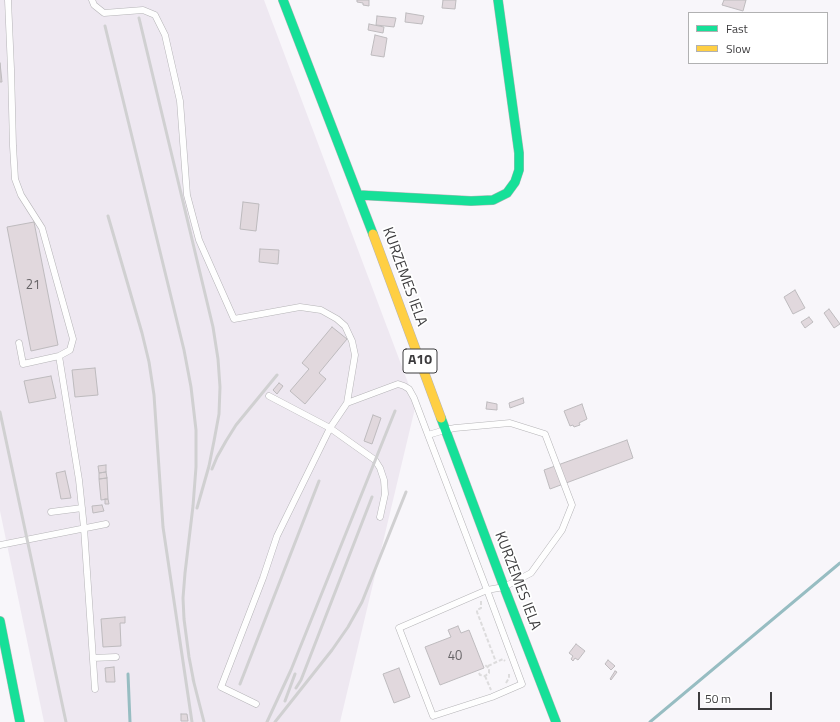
<!DOCTYPE html>
<html>
<head>
<meta charset="utf-8">
<style>
  body { margin:0 }
  #map { position:relative; width:840px; height:722px; overflow:hidden; background:#f8f6fa; font-family:"Titillium Web",sans-serif }
  canvas { display:block }
  .legend { position:absolute; left:688px; top:12px; width:140px; height:52px; box-sizing:border-box; background:#fff; border:1px solid #b1b1b2; margin:0; padding:5px 7px; list-style:none; font-size:12px; color:#3d3c3e }
  .legend li { display:flex; align-items:center; gap:8px; height:20px }
  .legend b { width:20px; border:1px solid #b1b1b2 }
  .scale { position:absolute; left:698px; top:692px; width:74px; height:18px; box-sizing:border-box; border:2px solid #3d3c3e; border-top:0; padding-left:5px; font-size:12px; line-height:14px; white-space:nowrap; color:#3d3c3e; -webkit-text-stroke:3px #fff; paint-order:stroke }
</style>
</head>
<body>
<div id="map">
<canvas width="840" height="722"></canvas>
<ul class="legend">
<li><b style="height:5px;background:#16e098"></b>Fast</li>
<li><b style="height:5px;background:#ffcf43"></b>Slow</li>
</ul>
<div class="scale">50 m</div>
</div>
<script>
const ctx = document.querySelector('canvas').getContext('2d');
ctx.lineJoin = 'round';
function fill(path, color) { ctx.fillStyle = color; ctx.fill(path, 'evenodd'); }
const toPath = rows => new Path2D(rows.map(r => 'M' + r).join(''));
function stroke(path, color, width, dash) { ctx.strokeStyle = color; ctx.lineWidth = width; ctx.lineCap = dash ? 'butt' : 'round'; ctx.setLineDash(dash || []); ctx.stroke(path); }
function write(font, color, halo, rows, align = 'center') {
  ctx.font = font + ' "Titillium Web",sans-serif'; ctx.lineWidth = 3.5; ctx.setLineDash([]); ctx.textBaseline = 'middle'; ctx.strokeStyle = halo; ctx.fillStyle = color; for (const [text, x, y, turn = 0] of rows) {
    ctx.save(); ctx.translate(x, y); ctx.rotate((+turn || 0) * Math.PI / 180); ctx.textAlign = isNaN(turn) ? turn : align; if (halo) ctx.strokeText(text, 0, 0); ctx.fillText(text, 0, 0); ctx.restore();
  }
}
const built = toPath([
  [0,0,264,0,416,404,340,722,44,722,0,511]
]);
const stream = toPath([
  [128,674,130,722],
  [650,722,840,563]
]);
const building = toPath([
  [357,0,369,0,369,6,363,5,363,3,357,2,357,0],
  [443,0,456,0,455,9,442,8,443,0],
  [724,0,746,0,743,11,722,5,724,0],
  [406,13,424,16,422,24,405,22,406,13],
  [377,16,396,18,394,27,376,25,377,16],
  [369,24,384,27,383,33,368,30,369,24],
  [375,35,387,38,384,57,371,55,375,35],
  [0,63,2,82,0,82,0,63],
  [243,202,259,204,256,231,240,229,243,202],
  [34,222,58,345,31,351,7,227,34,222],
  [260,249,279,250,278,264,259,262,260,249],
  [795,290,805,308,793,314,784,297,795,290],
  [829,309,840,324,834,328,824,313,829,309],
  [809,317,813,322,805,328,801,322,809,317],
  [332,327,347,339,319,373,326,379,305,404,290,391,309,369,302,363,332,327],
  [95,368,98,395,75,397,72,370,95,368],
  [51,376,56,398,29,403,24,381,51,376],
  [279,383,283,386,277,394,273,390,279,383],
  [523,398,524,403,510,408,509,403,523,398],
  [487,402,497,404,497,410,486,409,487,402],
  [582,404,587,419,579,423,580,425,574,427,573,425,570,426,564,411,582,404],
  [373,415,381,418,372,444,364,441,373,415],
  [627,440,633,458,550,489,544,470,627,440],
  [106,465,106,472,99,473,98,466,106,465],
  [65,471,71,498,61,499,56,473,65,471],
  [106,472,107,478,99,479,99,473,106,472],
  [107,478,108,499,101,500,99,479,107,478],
  [105,499,108,499,109,504,105,504,105,499],
  [102,505,104,511,93,513,92,506,102,505],
  [125,617,125,623,120,623,121,646,103,647,101,619,125,617],
  [458,626,461,633,469,630,484,668,440,685,425,647,451,637,448,630,458,626],
  [576,644,585,651,578,660,575,658,573,661,571,659,573,656,569,653,576,644],
  [608,660,615,666,611,670,605,664,608,660],
  [114,667,115,682,106,682,105,668,114,667],
  [399,668,410,697,394,703,383,674,399,668],
  [615,671,617,672,611,680,610,679,615,671],
  [181,714,187,714,188,721,181,721,181,714]
]);
const path = toPath([
  [481,601,481,608,477,610,477,612,496,662],
  [488,666,503,659,505,661],
  [479,673,480,675,485,676,489,673,489,668,485,665],
  [485,676,491,690],
  [506,683,509,678,509,674]
]);
const lane = toPath([
  [8,0,11,69,13,146,15,179,21,195,42,228,73,339,70,350,59,356,23,364,19,343],
  [92,0,94,5,104,13,143,10,155,15,165,35,180,101,187,195,199,240,234,319,300,307,321,310,337,319,345,326,352,341,355,355,347,403],
  [59,356,79,480,84,528,95,689],
  [269,396,330,428,375,460,380,468,384,480,385,494,380,517],
  [51,512,82,508],
  [0,545,106,524],
  [93,658,116,657],
  [256,704,221,687,263,578,277,536,330,428,347,403,398,384,404,386,409,389,414,398,428,435,487,590,522,684,492,697,433,716,399,628,487,590,504,587,531,573,562,530,572,505,545,434,510,423,455,428,445,430,428,435]
]);
const fast = toPath([
  [283,0,373,234],
  [359,195,471,201,493,200,507,193,515,182,519,170,519,153,498,0],
  [441,418,504,587,556,722],
  [0,621,20,722]
]);
const slow = toPath([
  [373,234,441,418]
]);
const rail = toPath([
  [139,18,213,327,218,359,220,387,219,414,214,441,209,466,197,508],
  [105,26,184,350,191,387,196,430,196,467,193,506,185,573,183,598,184,619,189,657,194,683],
  [108,216,142,333,149,362,154,395,163,527,192,722],
  [0,412,66,722],
  [212,469,217,457,226,441,236,425,277,375],
  [193,679,204,722],
  [240,684,319,481],
  [296,688,301,680,372,497],
  [285,701,295,674],
  [267,722,291,670,395,411],
  [275,722,332,650,348,627,362,602,406,492]
]);
const numberNames = [
  ["21",33,286],
  ["40",455,657]
];
const shields = [
  [420,361,34]
];
const shieldNames = [
  ["A10",420,361]
];
const streetNames = [
  ["KURZEMES IELA",404,277,70],
  ["KURZEMES IELA",517,581,69]
];
fill(built, '#eee8f1');
stroke(stream, '#97bdc2', 3);
fill(building, '#e1d8dd');
stroke(building, '#bebbbe', 1);
stroke(lane, '#b5b4b7', 7);
stroke(fast, '#b5b4b7', 10);
stroke(slow, '#b5b4b7', 10);
stroke(path, '#dddcdd', 2, [4, 2]);
stroke(lane, '#fefefe', 6);
stroke(fast, '#16e098', 9);
stroke(slow, '#ffcf43', 9);
stroke(rail, '#d0d0d1', 3);
write('13px', '#666366', null, numberNames);
for (const [x, y, w] of shields) { const box = new Path2D(); box.roundRect(x - w / 2, y - 12, w, 24, 3); ctx.fillStyle = '#fff'; ctx.fill(box); stroke(box, '#3d3c3e', 1); }
write('bold 14px', '#3d3c3e', null, shieldNames);
write('15px', '#3d3c3e', '#fff', streetNames);
</script>
</body>
</html>
